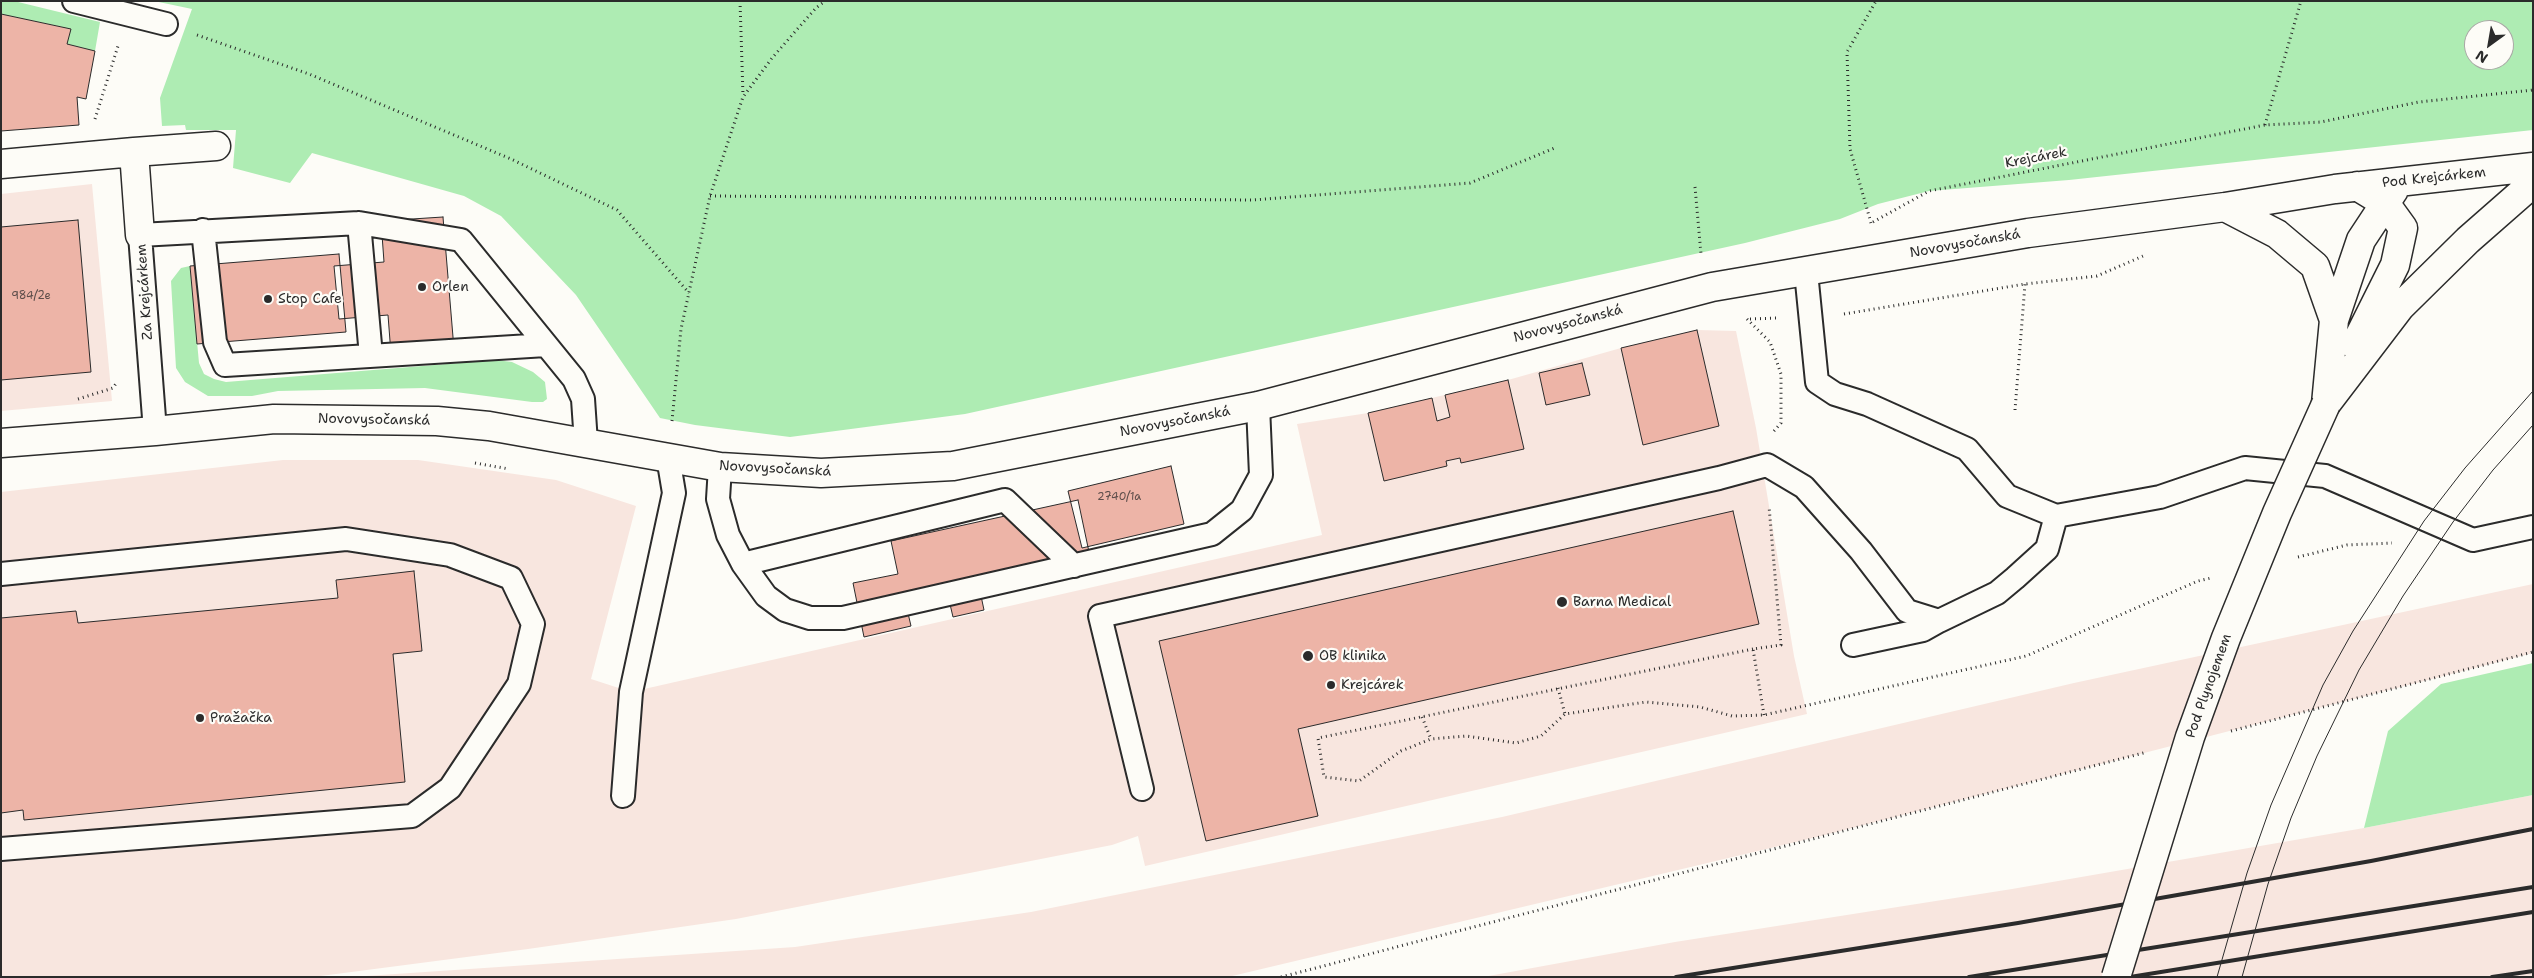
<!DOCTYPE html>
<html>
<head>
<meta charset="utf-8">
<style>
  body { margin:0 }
  #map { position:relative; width:2534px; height:978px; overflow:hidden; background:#fdfcf7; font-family:"Shantell Sans",sans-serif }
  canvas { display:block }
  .frame { position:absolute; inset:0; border:2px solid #2b2b2b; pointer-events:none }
  .north { position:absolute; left:2464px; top:20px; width:50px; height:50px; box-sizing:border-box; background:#fdfcf7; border:1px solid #a9a8a5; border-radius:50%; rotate:212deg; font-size:14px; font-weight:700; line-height:20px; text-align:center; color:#2b2b2b }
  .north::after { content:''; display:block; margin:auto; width:18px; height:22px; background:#2b2b2b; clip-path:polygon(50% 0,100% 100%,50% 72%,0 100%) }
</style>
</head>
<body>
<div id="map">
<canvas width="2534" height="978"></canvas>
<div class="frame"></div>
<div class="north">N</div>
</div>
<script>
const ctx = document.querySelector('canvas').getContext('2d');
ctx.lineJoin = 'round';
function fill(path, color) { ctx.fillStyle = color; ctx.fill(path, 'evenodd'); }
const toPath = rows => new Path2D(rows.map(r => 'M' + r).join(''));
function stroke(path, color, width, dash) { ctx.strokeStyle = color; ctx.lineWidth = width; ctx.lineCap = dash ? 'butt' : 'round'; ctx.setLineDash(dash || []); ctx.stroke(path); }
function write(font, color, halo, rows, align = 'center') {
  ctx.font = font + ' "Shantell Sans",sans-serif'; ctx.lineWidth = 4.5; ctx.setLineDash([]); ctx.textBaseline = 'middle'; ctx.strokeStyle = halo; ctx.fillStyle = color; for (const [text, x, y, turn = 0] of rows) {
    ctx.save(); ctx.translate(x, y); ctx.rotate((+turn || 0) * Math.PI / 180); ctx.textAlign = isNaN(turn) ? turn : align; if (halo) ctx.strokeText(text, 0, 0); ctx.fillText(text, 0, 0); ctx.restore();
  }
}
const built = toPath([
  [92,184,112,401,1,411,1,194],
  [1697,330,1736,331,1756,428,1794,656,1807,714,1145,866,1138,836,1112,845,736,919,528,949,313,977,1,977,1,492,283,460,418,460,556,480,636,506,591,679,631,692,1322,535,1297,424,1368,413,1508,380,1621,348],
  [2533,584,2533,653,1821,836,1228,977,351,977,795,947,1031,912,1502,817,2074,683],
  [2533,795,2533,977,1483,977,1675,942,2012,889,2364,828]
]);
const green = toPath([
  [1,1,14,1,100,22,95,51,67,44,62,27,1,14],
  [154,1,2533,1,2533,130,2069,180,1929,191,1878,204,1840,219,1745,243,965,414,790,437,695,425,660,418,576,295,501,216,464,196,312,153,290,183,233,168,236,130,186,130,185,125,162,126,160,98,192,9],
  [2474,30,2504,30,2504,60,2474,60],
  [190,266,199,363,204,374,214,379,226,382,496,360,512,362,533,372,545,382,547,399,543,402,532,402,425,388,278,391,252,396,208,396,185,382,176,368,171,281,181,268],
  [2533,663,2533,795,2364,828,2388,731,2441,684]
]);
const building = toPath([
  [1,14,71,29,67,44,95,51,86,99,77,97,79,125,1,131,1,14],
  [443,217,454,349,391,354,388,315,339,319,334,266,384,262,381,221,443,217],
  [78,220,91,372,1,380,1,227,78,220],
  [339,254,346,332,197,344,190,266,339,254],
  [1697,330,1719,426,1643,445,1621,348,1697,330],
  [1582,363,1590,395,1546,405,1539,373,1582,363],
  [1508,380,1524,449,1461,463,1460,458,1446,461,1447,466,1384,481,1368,413,1432,398,1437,421,1450,417,1445,395,1508,380],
  [1171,466,1184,524,1082,548,1068,491,1171,466],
  [1078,500,1089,552,977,577,984,610,953,617,945,583,903,592,911,626,864,637,853,583,898,574,891,541,1078,500],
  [1733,511,1759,624,1298,729,1318,816,1206,841,1159,641,1733,511],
  [414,571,422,651,393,654,405,782,24,820,23,810,1,813,1,618,76,611,78,623,338,598,336,580,414,571]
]);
const path = toPath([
  [740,1,743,96],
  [197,35,309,74,511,159,617,210,689,293],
  [95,119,118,46],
  [2265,125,2301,1],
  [1695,187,1701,254],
  [710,196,1253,200,1470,183,1557,147],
  [1873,222,1929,191,2265,125,2321,122,2419,102,2533,90],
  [1871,223,1850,149,1847,52,1876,1],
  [1844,314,2025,284,2097,276,2143,256],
  [1747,319,1770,342,1781,374,1781,423,1773,432],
  [1750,319,1778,318],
  [78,399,113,388,117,382],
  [2015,410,2025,284],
  [672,421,681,329,710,196,743,97,772,58,816,8,825,1],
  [475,463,509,469],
  [2298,557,2347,545,2392,543],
  [1753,649,1318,738,1324,777,1359,781,1401,751,1431,739,1466,736,1516,743,1541,736,1565,714,1646,702,1700,707,1732,716,1764,715,2026,656,2198,581,2211,578],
  [1558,688,1565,714],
  [1764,715,1753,649,1781,645,1769,506],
  [1422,717,1431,739],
  [2231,731,2533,652],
  [1281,977,2147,752]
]);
const service = toPath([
  [74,1,166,24],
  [359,223,371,356],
  [203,230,215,342,225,365,546,345],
  [1806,272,1817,382,1835,394,1867,404,1967,449,2007,496,2056,516,2160,497,2245,468,2325,476,2473,540,2533,527],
  [155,431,140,235,359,223,461,240,574,379,583,399,586,443],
  [720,467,718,499,728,535,743,564,766,596,785,610,810,618,843,618,1212,534,1242,510,1261,475,1258,406],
  [743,564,1005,500,1074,566],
  [1,574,346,539,450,555,511,578,533,624,519,684,450,788,412,816,1,849],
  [1853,645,1923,630,1939,621],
  [1142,789,1100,616,1719,478,1767,465,1804,487,1861,551,1907,611,1939,621,1997,593,2015,578,2047,549,2056,516],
  [623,796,631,692,674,493,668,457]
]);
const minor = toPath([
  [134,152,216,146],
  [1,164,134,152,140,235]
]);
const secondary = toPath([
  [2225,207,2277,234,2315,266,2334,320],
  [2355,345,2395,265,2403,228,2385,203,2357,186],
  [2326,404,2400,307,2468,240,2533,183],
  [2326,404,2334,320,2361,240,2394,190],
  [1,443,155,431,274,419,437,421,489,426,720,467,821,473,953,466,1258,406,1712,287,2028,233,2225,207,2335,189,2533,167]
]);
const tram = toPath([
  [2217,977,2247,873,2271,805,2323,685,2353,631,2424,521,2465,468,2533,391],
  [2242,977,2268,884,2291,818,2317,756,2359,670,2403,596,2453,522,2493,470,2533,425]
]);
const rail = toPath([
  [1676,977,2018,923,2371,861,2533,829],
  [1969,977,2533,887],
  [2130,977,2533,912],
  [2492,977,2533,971]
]);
const secondaryBridge = toPath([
  [2116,977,2190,737,2226,638,2277,513,2326,404]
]);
const markers = [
  [422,287,5,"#2b2b2b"],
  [268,299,5,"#2b2b2b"],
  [1562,602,6,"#2b2b2b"],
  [1308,656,6,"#2b2b2b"],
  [1331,685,5,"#2b2b2b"],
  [200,718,5,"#2b2b2b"]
];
const numberNames = [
  ["984/2e",31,296],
  ["2740/1a",1119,497]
];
const streetNames = [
  ["Krejcárek",2036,158,-11],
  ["Pod Krejcárkem",2434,178,-6],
  ["Novovysočanská",1965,244,-10],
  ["Za Krejcárkem",145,292,-94],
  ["Novovysočanská",1568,324,-15],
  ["Novovysočanská",374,420,1],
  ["Novovysočanská",1175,422,-11],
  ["Novovysočanská",775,469,3],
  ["Pod Plynojemem",2209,686,-70]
];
const poiNames = [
  ["Orlen",432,287],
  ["Stop Cafe",278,299],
  ["Barna Medical",1573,602],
  ["OB klinika",1319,656],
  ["Krejcárek",1341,685],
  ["Pražačka",210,718]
];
fill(built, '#f8e6df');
fill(green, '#aeecb3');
fill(building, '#edb4a7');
stroke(building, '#2b2b2b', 1);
stroke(service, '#2b2b2b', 26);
stroke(minor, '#2b2b2b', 31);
stroke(secondary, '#2b2b2b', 31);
stroke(path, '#2b2b2b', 3, [1, 4]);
stroke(service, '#fdfcf7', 22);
stroke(minor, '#fdfcf7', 28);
stroke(secondary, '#fdfcf7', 28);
stroke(tram, '#2b2b2b', 1);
stroke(rail, '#2b2b2b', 4);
stroke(secondaryBridge, '#2b2b2b', 31, []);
stroke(secondaryBridge, '#fdfcf7', 28);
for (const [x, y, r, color] of markers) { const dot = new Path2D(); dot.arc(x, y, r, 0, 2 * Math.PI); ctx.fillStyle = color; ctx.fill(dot); stroke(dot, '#fdfcf7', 2); }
write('11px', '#5c4d4a', null, numberNames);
write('14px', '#2b2b2b', '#fdfcf7', streetNames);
write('14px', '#2b2b2b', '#fdfcf7', poiNames, 'left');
</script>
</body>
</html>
